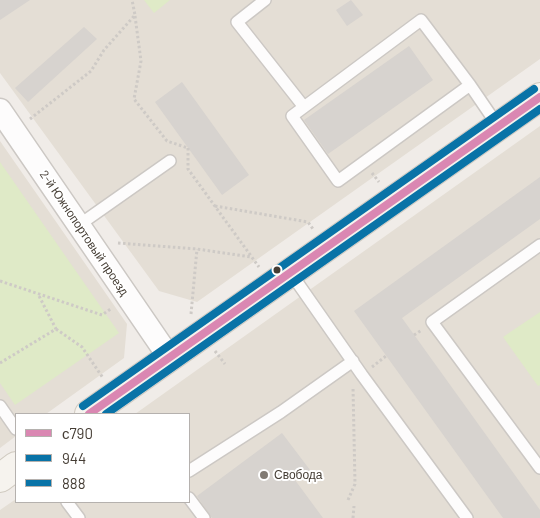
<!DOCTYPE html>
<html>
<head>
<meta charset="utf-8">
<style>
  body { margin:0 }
  #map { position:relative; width:540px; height:518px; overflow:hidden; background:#f0ece8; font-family:Barlow,sans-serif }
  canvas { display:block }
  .legend { position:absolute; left:15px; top:413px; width:175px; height:90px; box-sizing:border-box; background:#fff; border:1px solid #b5b1ae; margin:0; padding:6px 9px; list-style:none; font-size:15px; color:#453d34 }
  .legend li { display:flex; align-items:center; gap:10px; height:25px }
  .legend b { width:25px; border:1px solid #b5b1ae }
</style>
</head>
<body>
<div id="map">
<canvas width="540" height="518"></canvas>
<ul class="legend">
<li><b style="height:6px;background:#da87b2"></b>с790</li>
<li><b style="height:6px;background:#0973a7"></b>944</li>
<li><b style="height:6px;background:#0973a7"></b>888</li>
</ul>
</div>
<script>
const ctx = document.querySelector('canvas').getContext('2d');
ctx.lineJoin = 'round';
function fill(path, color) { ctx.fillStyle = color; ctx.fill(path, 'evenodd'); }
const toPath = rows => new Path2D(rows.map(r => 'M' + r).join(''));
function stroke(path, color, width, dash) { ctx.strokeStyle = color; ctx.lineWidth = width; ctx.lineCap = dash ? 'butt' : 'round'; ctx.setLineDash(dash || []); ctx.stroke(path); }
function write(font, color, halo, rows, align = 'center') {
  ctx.font = font + ' Barlow,sans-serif'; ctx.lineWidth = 4; ctx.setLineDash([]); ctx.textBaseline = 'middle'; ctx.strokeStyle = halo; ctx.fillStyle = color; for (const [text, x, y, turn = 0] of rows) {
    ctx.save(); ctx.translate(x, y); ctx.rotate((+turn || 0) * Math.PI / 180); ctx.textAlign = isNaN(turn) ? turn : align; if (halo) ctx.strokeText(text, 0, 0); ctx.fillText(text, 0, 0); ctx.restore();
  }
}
const residential = toPath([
  [0,0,540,0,540,59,197,302,159,291,0,73],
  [540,126,540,518,0,518,0,510,16,499,16,502,189,502,189,414,135,414],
  [0,141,127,324,124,358,46,414,16,414,16,436,0,448]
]);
const green = toPath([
  [144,0,170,0,154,13],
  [0,162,119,333,15,405,0,383],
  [540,312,540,385,538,386,503,337]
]);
const building = toPath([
  [0,0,30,0,0,20],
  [351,0,363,15,347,26,336,10],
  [84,27,97,39,28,102,15,88],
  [409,46,433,80,328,154,304,120],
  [182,82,249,175,222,195,155,102],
  [540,177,540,219,402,318,540,510,540,518,503,518,354,311],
  [282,433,310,470,295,480,323,518,212,518,197,496]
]);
const path = toPath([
  [135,16,141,61,134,99,167,141,188,148],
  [30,119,91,71,104,50,135,15,132,0],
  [188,148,188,169,259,267],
  [372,173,379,182],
  [215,206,308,222,313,229],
  [118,243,197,249,251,257],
  [0,281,102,315,112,308],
  [191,314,197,249],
  [56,329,82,347,103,378],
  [414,335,422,330],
  [215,351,225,364],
  [0,363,56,329,38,294],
  [372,367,386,356],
  [348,500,355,484,353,387],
  [353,518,354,506]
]);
const lane = toPath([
  [265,0,237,22,304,107],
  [470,85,338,181,292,116,421,20,470,85,498,126],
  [79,225,170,161],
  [540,245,432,322,540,468],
  [290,272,362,375,467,518],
  [0,406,16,429],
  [189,471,281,412,353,361],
  [189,498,204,518],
  [67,502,79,518]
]);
const street = toPath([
  [0,110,169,357]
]);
const secondary = toPath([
  [89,414,540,97],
  [0,478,16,466]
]);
const bus1 = toPath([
  [89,414,540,97]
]);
const bus2 = toPath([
  [106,414,540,109]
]);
const bus3 = toPath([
  [83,406,534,89]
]);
const markers = [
  [277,270,4.5,"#453d34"],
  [264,475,5,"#817a73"]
];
const streetNames = [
  ["2-й Южнопортовый проезд",84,233,56]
];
const poiNames = [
  ["Свобода",274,475]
];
fill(residential, '#e4ded5');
fill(green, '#dfeac7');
fill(building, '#d7d3cf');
stroke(lane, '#ccc8c4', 14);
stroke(street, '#ccc8c4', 25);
stroke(secondary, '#cfc9bf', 30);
stroke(path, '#cecac6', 3, [2.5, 2.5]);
stroke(lane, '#fdfcfc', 11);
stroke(street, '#fdfcfc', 22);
stroke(secondary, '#f6f3ee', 28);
stroke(bus1, '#da87b2', 8);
stroke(bus2, '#0973a7', 8);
stroke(bus3, '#0973a7', 8);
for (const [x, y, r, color] of markers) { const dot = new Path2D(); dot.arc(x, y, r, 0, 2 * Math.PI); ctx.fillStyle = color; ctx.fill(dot); stroke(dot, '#fff', 2); }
write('12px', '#453d34', '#fff', streetNames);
write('12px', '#453d34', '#fff', poiNames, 'left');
</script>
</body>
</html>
